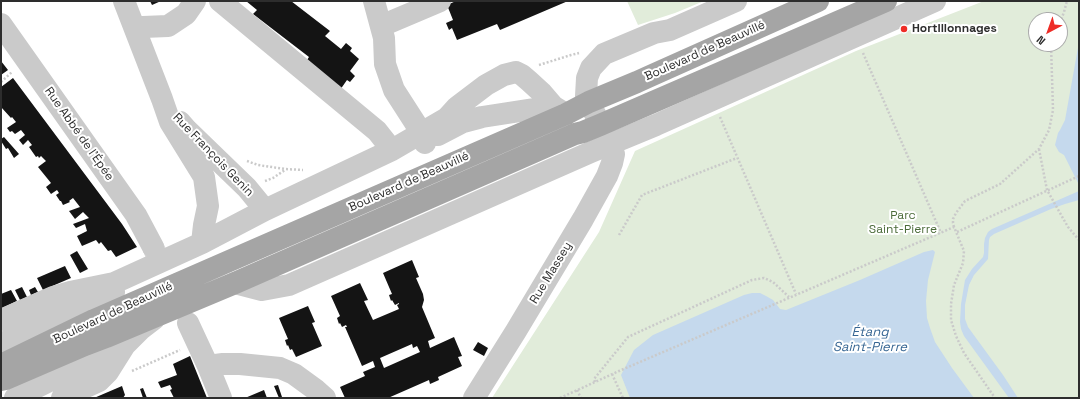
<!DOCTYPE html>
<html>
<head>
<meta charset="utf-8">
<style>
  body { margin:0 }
  #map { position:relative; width:1080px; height:399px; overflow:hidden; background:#fff; font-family:"Space Grotesk",sans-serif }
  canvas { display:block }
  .frame { position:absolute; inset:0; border:2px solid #2d2d2d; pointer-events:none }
  .north { position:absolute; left:1028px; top:12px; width:40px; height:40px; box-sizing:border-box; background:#fff; border:1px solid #ababab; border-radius:50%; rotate:221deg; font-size:11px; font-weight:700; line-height:16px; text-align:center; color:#2d2d2d }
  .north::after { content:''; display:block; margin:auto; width:14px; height:18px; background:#ee2c26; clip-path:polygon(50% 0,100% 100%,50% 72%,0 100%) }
</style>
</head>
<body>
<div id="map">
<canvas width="1080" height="399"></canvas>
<div class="frame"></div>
<div class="north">N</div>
</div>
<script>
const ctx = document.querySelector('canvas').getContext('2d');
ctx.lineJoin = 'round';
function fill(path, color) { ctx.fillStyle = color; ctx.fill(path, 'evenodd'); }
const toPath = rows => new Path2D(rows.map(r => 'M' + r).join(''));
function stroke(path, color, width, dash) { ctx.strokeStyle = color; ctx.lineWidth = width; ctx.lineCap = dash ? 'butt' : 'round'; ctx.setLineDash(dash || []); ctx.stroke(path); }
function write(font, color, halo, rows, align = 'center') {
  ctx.font = font + ' "Space Grotesk",sans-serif'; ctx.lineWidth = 4; ctx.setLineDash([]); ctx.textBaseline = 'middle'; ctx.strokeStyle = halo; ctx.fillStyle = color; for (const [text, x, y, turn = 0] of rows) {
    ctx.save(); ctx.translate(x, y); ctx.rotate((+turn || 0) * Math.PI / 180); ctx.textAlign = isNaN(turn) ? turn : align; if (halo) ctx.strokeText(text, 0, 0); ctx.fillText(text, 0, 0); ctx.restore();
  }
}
const green = toPath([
  [627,1,704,1,675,13,638,25],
  [984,1,1079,1,1079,398,492,398,599,232,635,151,856,51],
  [1036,20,1060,20,1060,44,1036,44]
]);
const water = toPath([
  [1079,42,1079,185,1064,155,1059,152,1055,145,1058,133,1060,130,1065,120],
  [1079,191,1079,200,1065,204,1051,209,994,234,990,237,989,240,988,259,974,275,969,285,965,305,965,319,968,327,976,338,1003,375,1018,398,1009,398,964,336,961,329,960,322,961,304,965,280,972,269,983,257,984,253,984,244,985,238,988,232,992,229],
  [933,250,935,252,928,280,926,301,927,318,930,328,935,342,952,368,974,398,630,398,621,375,634,350,653,335,744,295,752,293,760,293,766,296,773,300,780,309,786,310,860,280,924,252]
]);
const building = toPath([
  [150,1,161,1,152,5],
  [246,1,291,1,330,31,325,36,341,49,346,43,352,48,350,51,359,59,350,71,355,76,350,82,347,80,340,90,305,63,309,57,253,14,257,10],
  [456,1,568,1,500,30,497,24,457,40,452,28,449,30,446,23,453,20,447,5],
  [1,61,8,70,1,75],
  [13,78,122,224,137,247,116,257,111,250,108,251,101,242,99,244,96,240,82,246,77,236,87,231,85,224,76,228,73,224,89,218,83,212,75,219,69,211,80,207,73,198,69,201,70,202,63,205,61,201,60,201,56,195,59,193,57,190,51,194,46,187,51,183,38,167,46,161,41,156,39,158,38,156,36,157,29,147,32,145,28,140,23,145,19,140,25,135,21,130,15,134,12,131,10,132,7,128,16,122,12,117,11,118,1,107,1,87],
  [4,137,19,154,14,158,8,148,6,149,1,141,1,139],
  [77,251,88,269,80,273,70,255],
  [412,260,419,277,416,278,423,294,424,300,422,307,435,338,428,341,430,348,454,337,462,356,458,357,462,366,438,377,439,380,430,384,429,380,388,398,345,398,340,387,365,376,363,372,375,367,373,361,362,366,345,327,347,327,346,325,342,327,340,323,339,324,337,318,340,316,331,296,360,283,368,300,364,301,373,320,399,309,397,305,399,304,399,303,395,305,392,300,391,301,389,295,392,294,383,273],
  [412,344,413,348,417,346,420,352,384,368,380,358],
  [65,266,71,278,43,290,37,278],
  [22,287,27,297,20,300,15,290],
  [35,287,38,292,31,295,29,290],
  [11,290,17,301,2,308,1,305,1,294],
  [308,306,315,322,312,323,322,346,296,357,292,349,290,350,288,345,287,346,285,340,288,339,279,318],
  [478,342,488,348,484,356,473,350],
  [190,356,207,398,174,398,170,390,172,389,170,385,161,388,158,382,177,375,173,364],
  [278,385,282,397,283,398,279,398,274,386],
  [122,386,125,395,123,398,94,398],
  [143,388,147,398,143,398,140,389],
  [264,390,267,398,245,398]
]);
const minorTunnel = toPath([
  [153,247,179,304]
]);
const path = toPath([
  [1060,23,1064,12,1067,1],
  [863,53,941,233],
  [539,65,571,55,579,53],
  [1,82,12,72],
  [720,117,796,294],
  [1039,149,1047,190,1068,227,1079,240],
  [247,161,258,165,285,169,303,170],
  [265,181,273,178,285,170],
  [954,227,953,223,953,219,956,213,965,201,1000,184,1039,149,1049,130,1053,110,1051,44],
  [957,232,1079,176],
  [619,235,642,195,737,158],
  [132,371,180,350],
  [612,374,623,398],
  [595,382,594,379,628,337,752,280,764,278,773,282,789,297],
  [577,390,581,398],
  [560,398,619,371,954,227,964,251,963,263,954,285,951,304,951,320,956,336,964,353,995,398]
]);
const minor = toPath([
  [124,1,162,99,170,122,204,177,208,206,204,225,202,243],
  [220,1,377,131,392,150],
  [374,1,384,38,385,64,394,90,421,132,425,143],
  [1,24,136,215,153,247],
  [381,26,440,1],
  [135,29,143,27,168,26,186,14,195,1],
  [180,122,187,130,247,188,265,210],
  [438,135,463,122,482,117,553,106],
  [235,283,262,290,289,285,591,152,656,125,935,1],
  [1,320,53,297,70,292,114,283,202,243,265,210,392,150,447,118,457,107,486,85,504,75,516,72,522,75,529,81,541,92,553,106,566,114],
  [188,323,208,366,221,398],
  [1,344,114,292],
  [208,366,223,364,240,364,280,368,294,374,316,390,325,398],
  [15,398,108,352,125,345],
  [62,398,99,381,108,372,125,345,141,329,154,319],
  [474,398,516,331,583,219,607,176,612,163,614,154,610,144,586,96,587,78,591,68,604,54,654,33,670,30,736,1]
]);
const major = toPath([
  [1,365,94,320,566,114,589,102,637,82,648,77,818,1],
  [1,380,6,379,85,345,106,337,235,283,575,134,583,132,600,125,886,1]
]);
const markers = [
  [904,29,4,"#ee2c26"]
];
const poiNames = [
  ["Hortillonnages",912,29]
];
const streetNames = [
  ["Boulevard de Beauvillé",705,51,-24],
  ["Rue Abbé de l'Épée",79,134,55],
  ["Rue François Genin",213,155,46],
  ["Boulevard de Beauvillé",409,182,-24],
  ["Rue Massey",551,273,-59],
  ["Boulevard de Beauvillé",113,313,-25]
];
const parkNames = [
  ["Parc",903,216],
  ["Saint-Pierre",903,230]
];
const waterNames = [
  ["Étang",870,332],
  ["Saint-Pierre",870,347]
];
fill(green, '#e1ecda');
fill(water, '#c5d9ed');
fill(building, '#141414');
stroke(minorTunnel, '#d5d5d5', 22, [22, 11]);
stroke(path, '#cacaca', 2.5, [2, 2]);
stroke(minor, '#cacaca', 22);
stroke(major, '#a5a5a5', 22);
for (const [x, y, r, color] of markers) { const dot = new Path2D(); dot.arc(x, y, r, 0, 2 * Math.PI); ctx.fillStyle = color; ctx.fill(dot); stroke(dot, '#fff', 1.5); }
write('bold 12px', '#2d2d2d', '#fff', poiNames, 'left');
write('12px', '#2d2d2d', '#fff', streetNames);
write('12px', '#4b6b39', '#fff', parkNames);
write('italic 13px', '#376693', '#fff', waterNames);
</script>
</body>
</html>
